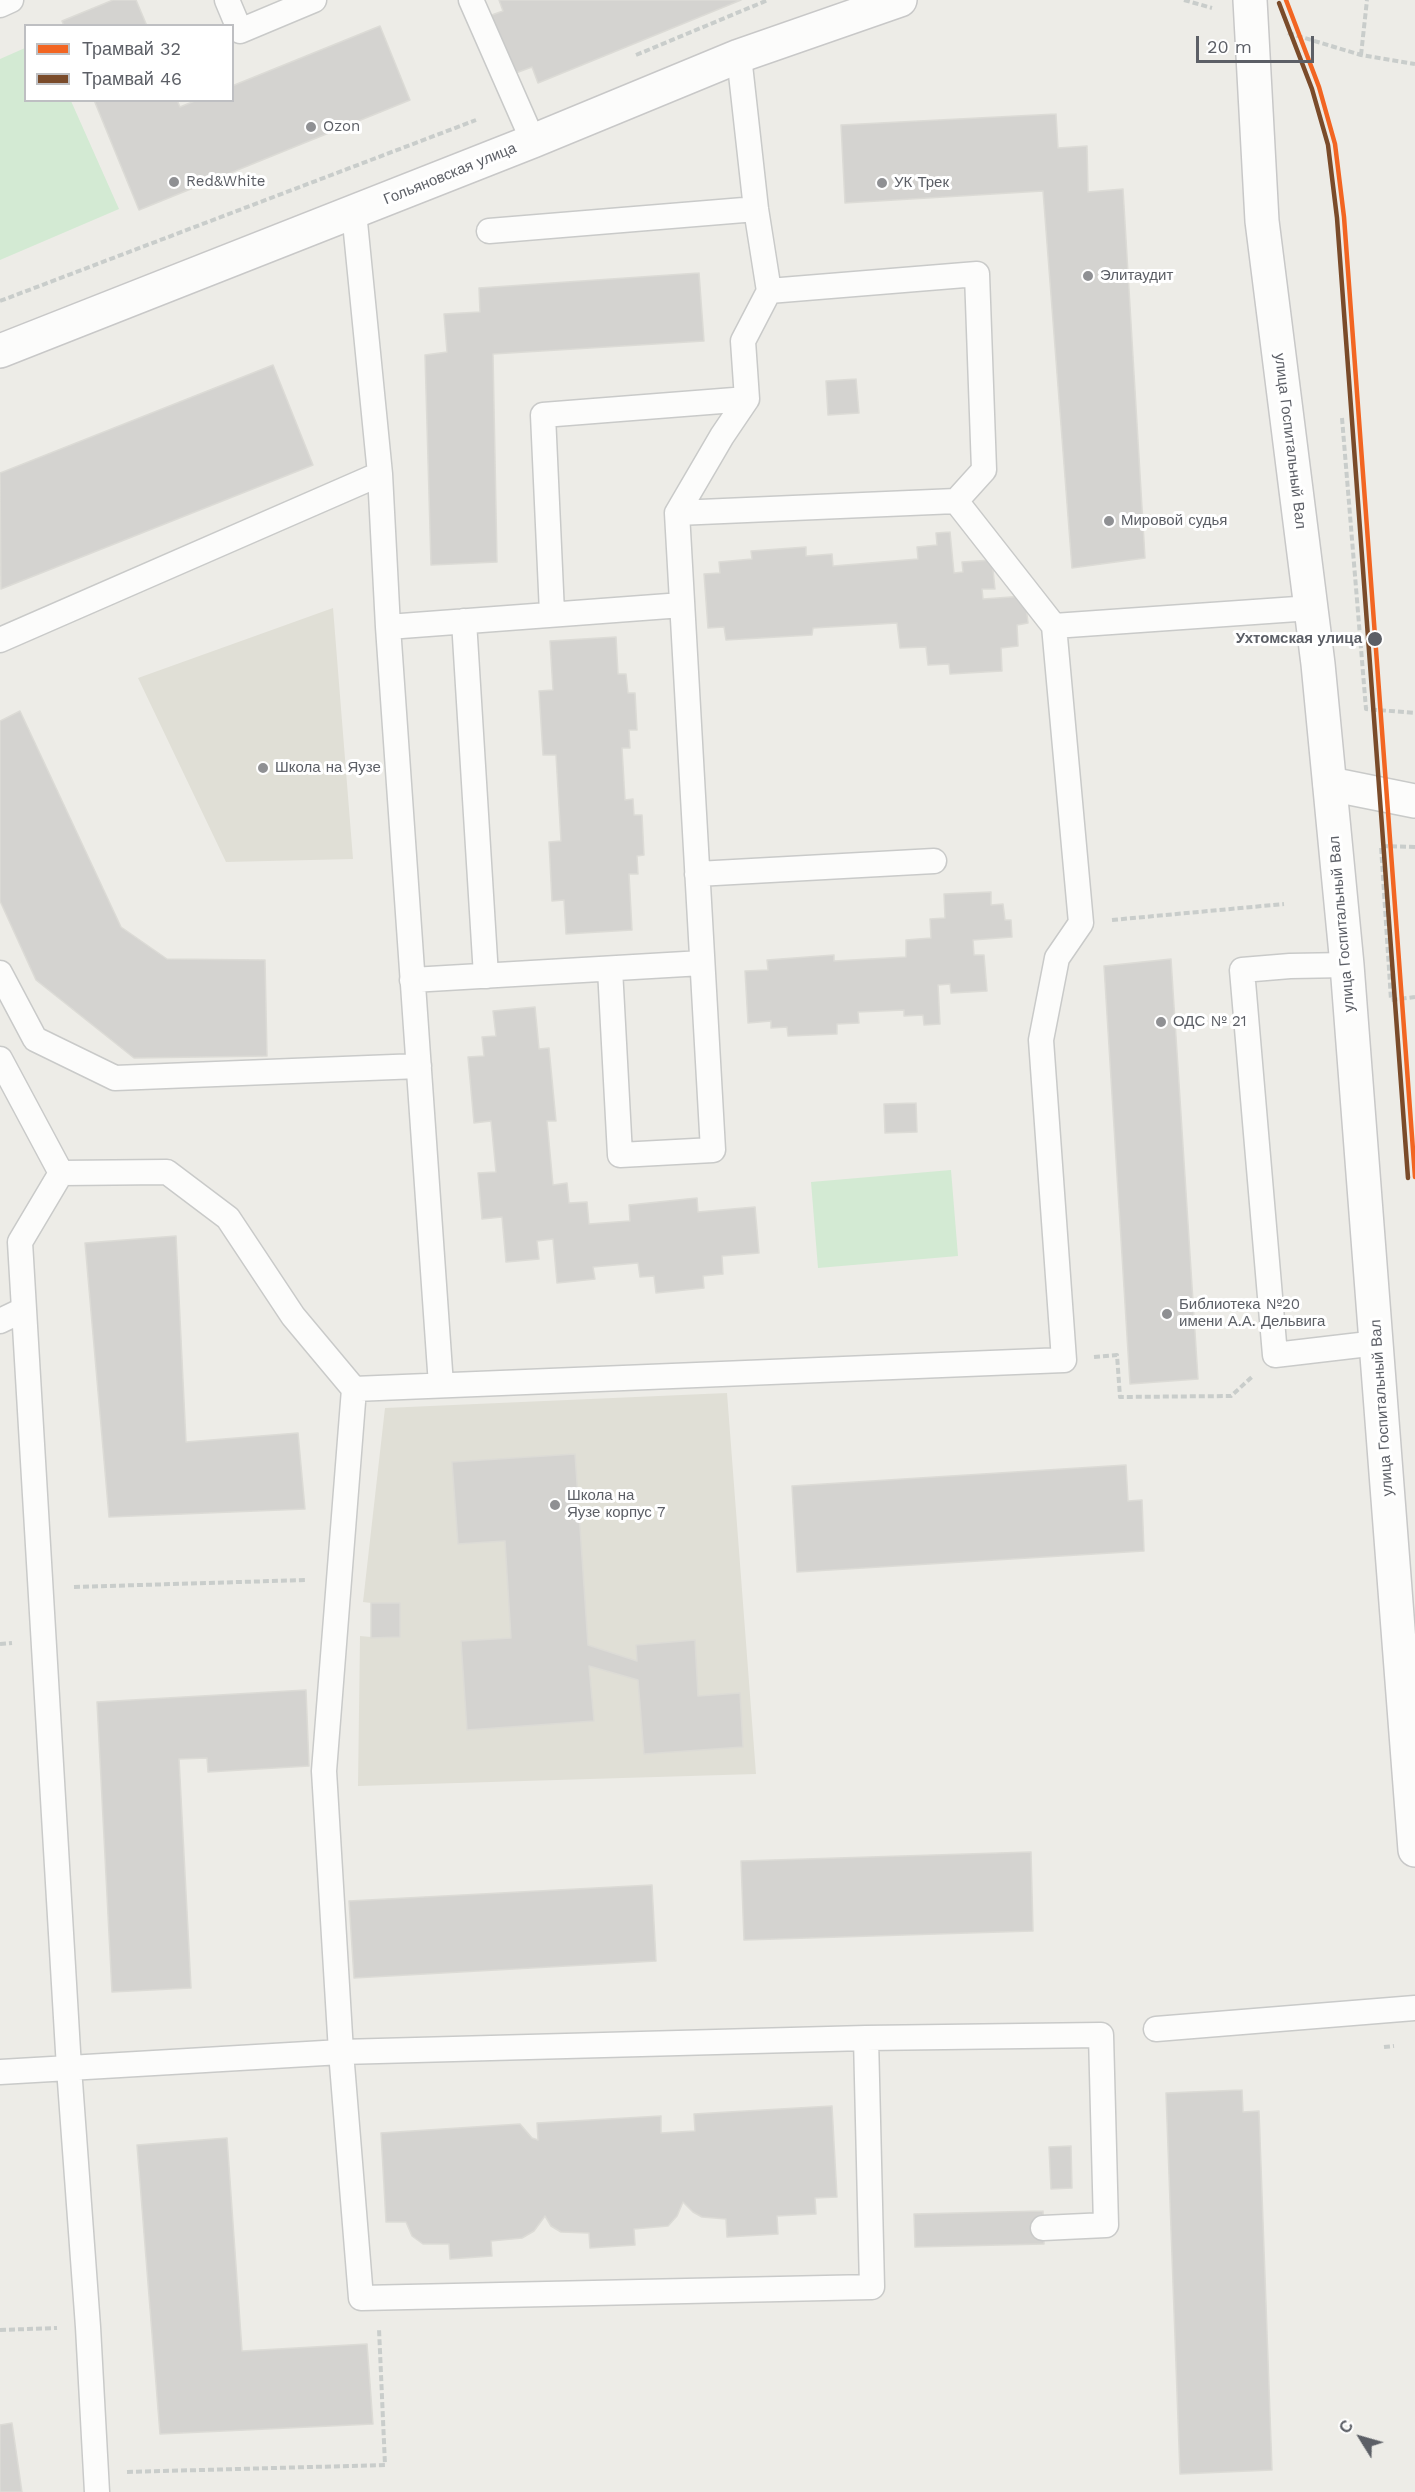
<!DOCTYPE html>
<html>
<head>
<meta charset="utf-8">
<style>
  body { margin:0 }
  #map { position:relative; width:1415px; height:2492px; overflow:hidden; background:#edece7; font-family:"Work Sans",sans-serif }
  canvas { display:block }
  .legend { position:absolute; left:24px; top:24px; width:210px; height:78px; box-sizing:border-box; background:#fff; border:2px solid #bebfc2; margin:0; padding:8px 10px; list-style:none; font-size:18px; color:#5c5f66 }
  .legend li { display:flex; align-items:center; gap:12px; height:30px }
  .legend b { width:30px; border:2px solid #bebfc2 }
  .north { position:absolute; left:1331px; top:2408px; width:60px; height:60px; -webkit-text-stroke:4px #fff; paint-order:stroke; rotate:307deg; font-size:16px; font-weight:700; line-height:24px; text-align:center; color:#5c5f66 }
  .north::after { content:''; display:block; margin:auto; width:21px; height:27px; background:#5c5f66; clip-path:polygon(50% 0,100% 100%,50% 72%,0 100%) }
  .scale { position:absolute; left:1196px; top:36px; width:118px; height:27px; box-sizing:border-box; border:3px solid #5c5f66; border-top:0; padding-left:8px; font-size:18px; line-height:21px; white-space:nowrap; color:#5c5f66; -webkit-text-stroke:4px #fff; paint-order:stroke }
</style>
</head>
<body>
<div id="map">
<canvas width="1415" height="2492"></canvas>
<ul class="legend">
<li><b style="height:8px;background:#f26522"></b>Трамвай 32</li>
<li><b style="height:8px;background:#7a4b2a"></b>Трамвай 46</li>
</ul>
<div class="north">С</div>
<div class="scale">20 m</div>
</div>
<script>
const ctx = document.querySelector('canvas').getContext('2d');
ctx.lineJoin = 'round';
function fill(path, color) { ctx.fillStyle = color; ctx.fill(path, 'evenodd'); }
const toPath = rows => new Path2D(rows.map(r => 'M' + r).join(''));
function stroke(path, color, width, dash) { ctx.strokeStyle = color; ctx.lineWidth = width; ctx.lineCap = dash ? 'butt' : 'round'; ctx.setLineDash(dash || []); ctx.stroke(path); }
function write(font, color, halo, rows, align = 'center') {
  ctx.font = font + ' "Work Sans",sans-serif'; ctx.lineWidth = 6; ctx.setLineDash([]); ctx.textBaseline = 'middle'; ctx.strokeStyle = halo; ctx.fillStyle = color; for (const [text, x, y, turn = 0] of rows) {
    ctx.save(); ctx.translate(x, y); ctx.rotate((+turn || 0) * Math.PI / 180); ctx.textAlign = isNaN(turn) ? turn : align; if (halo) ctx.strokeText(text, 0, 0); ctx.fillText(text, 0, 0); ctx.restore();
  }
}
const education = toPath([
  [333,608,353,859,226,862,138,678],
  [727,1393,756,1774,358,1786,360,1636,371,1637,371,1603,363,1602,385,1408]
]);
const green = toPath([
  [25,48,26,100,71,101,119,209,0,260,0,59],
  [951,1170,958,1256,818,1268,811,1182]
]);
const building = toPath([
  [113,0,136,0,147,26,64,26,62,21,113,0],
  [499,0,741,0,538,83,532,67,513,74,489,16,503,11,499,0],
  [380,26,410,100,139,210,94,100,177,100,180,107,197,100,232,100,232,86,380,26],
  [1056,114,1058,148,1087,146,1088,192,1123,189,1145,558,1072,568,1043,191,845,203,841,125,1056,114],
  [699,273,704,341,493,354,497,562,431,565,425,355,447,352,444,314,480,312,479,288,699,273],
  [273,365,313,465,1,589,0,473,273,365],
  [856,379,859,413,828,415,826,381,856,379],
  [950,532,954,573,963,572,962,562,992,560,995,589,982,589,983,599,1025,596,1028,623,1017,625,1018,646,1001,648,1002,671,950,674,949,664,928,665,926,647,900,648,897,623,813,628,812,635,726,640,724,627,708,628,704,574,720,573,719,562,752,559,751,551,806,547,806,556,832,554,833,566,918,559,917,547,937,545,936,533,950,532],
  [616,637,618,674,626,674,628,693,635,693,637,730,629,730,630,748,622,748,625,800,633,799,634,815,642,815,644,855,637,856,638,874,629,874,632,930,566,934,564,900,552,901,549,842,561,841,556,755,543,755,539,691,553,690,550,641,616,637],
  [20,711,121,927,167,959,265,960,267,1056,134,1058,36,980,0,901,0,721,20,711],
  [991,892,991,905,1003,904,1005,920,1011,920,1012,937,973,940,974,955,984,955,987,991,951,993,950,984,938,985,940,1024,924,1025,923,1015,904,1016,904,1010,858,1012,859,1023,837,1024,837,1034,788,1036,787,1027,771,1028,771,1021,748,1023,745,971,768,970,767,960,834,955,834,961,906,957,906,940,931,938,930,919,945,918,944,894,991,892],
  [1171,959,1198,1379,1130,1384,1104,966,1171,959],
  [535,1007,539,1049,549,1048,556,1121,547,1121,553,1185,567,1183,569,1203,587,1202,589,1224,630,1221,629,1205,697,1198,698,1212,755,1207,759,1253,722,1256,723,1274,703,1276,704,1288,656,1293,654,1276,640,1277,638,1263,593,1267,595,1279,557,1283,553,1239,537,1241,539,1259,506,1262,502,1217,482,1219,478,1173,496,1172,491,1121,474,1123,468,1057,484,1056,482,1037,496,1036,493,1011,535,1007],
  [916,1103,917,1132,885,1133,884,1104,916,1103],
  [176,1236,186,1442,298,1433,305,1509,109,1517,85,1243,176,1236],
  [575,1454,588,1645,637,1661,636,1645,695,1640,698,1696,740,1693,743,1747,644,1754,638,1680,589,1666,594,1721,467,1730,461,1641,511,1638,505,1541,458,1544,452,1462,575,1454],
  [1126,1465,1128,1501,1142,1500,1144,1551,797,1572,792,1486,1126,1465],
  [371,1603,400,1603,400,1637,371,1638,371,1603],
  [306,1690,309,1766,208,1772,207,1758,179,1759,191,1988,112,1992,97,1702,306,1690],
  [1031,1852,1033,1931,744,1940,741,1861,1031,1852],
  [652,1885,656,1961,354,1978,349,1901,652,1885],
  [1242,2090,1243,2112,1259,2111,1272,2470,1180,2474,1166,2093,1242,2090],
  [832,2106,837,2197,815,2198,816,2214,777,2216,778,2234,727,2237,726,2219,702,2217,693,2212,683,2202,677,2216,668,2226,634,2229,635,2245,590,2248,589,2233,561,2232,551,2226,545,2216,534,2231,522,2238,491,2241,492,2256,450,2259,449,2244,423,2244,412,2236,406,2222,386,2222,381,2133,520,2124,532,2138,538,2140,537,2123,661,2116,661,2133,695,2131,694,2114,832,2106],
  [227,2138,242,2351,367,2344,373,2424,160,2434,137,2145,227,2138],
  [1071,2146,1072,2188,1051,2189,1049,2147,1071,2146],
  [1043,2211,1044,2244,915,2247,914,2214,1043,2211],
  [12,2423,22,2492,0,2492,0,2425,12,2423]
]);
const path = toPath([
  [1184,0,1212,8],
  [1288,33,1361,55,1415,64],
  [636,55,768,0],
  [1361,55,1367,0],
  [0,301,476,120],
  [1342,418,1366,709,1415,713],
  [1415,847,1381,846,1391,1000,1415,997],
  [1112,920,1284,904],
  [1094,1357,1117,1355,1120,1397,1231,1396,1253,1376],
  [74,1587,306,1580],
  [0,1644,12,1643],
  [1384,2047,1394,2046],
  [0,2330,57,2328],
  [127,2472,385,2465,379,2329]
]);
const lane = toPath([
  [227,0,240,31,314,0],
  [471,0,533,141],
  [0,5,11,0],
  [354,212,380,474,388,627,441,1385],
  [489,231,756,209],
  [769,291,743,341,747,399,722,436,677,513,956,501],
  [552,613,543,415,747,399],
  [464,621,486,976],
  [1054,626,1311,608],
  [388,627,682,605],
  [0,640,380,474],
  [697,874,934,861],
  [1347,965,1290,966,1242,970,1275,1355,1377,1343],
  [610,969,620,1155,713,1150,677,513],
  [0,973,35,1039,115,1078,419,1066],
  [412,980,702,963],
  [0,1059,61,1173,20,1242,69,2068,0,2072],
  [61,1173,167,1172,228,1218,293,1316,354,1389,324,1771,341,2052,361,2298,872,2287,866,2038],
  [0,1321,23,1310],
  [354,1389,1064,1360,1041,1040,1057,958,1081,923,1054,626,956,501,984,470,977,274,769,291,756,209,739,56],
  [1156,2029,1415,2008],
  [97,2492,88,2327,69,2068,341,2052,866,2038,1101,2035,1106,2225,1043,2228]
]);
const street = toPath([
  [1330,784,1415,801]
]);
const secondary = toPath([
  [1250,0,1262,221,1318,664,1347,965,1415,1850],
  [0,351,533,141,739,56,900,0]
]);
const tram1 = toPath([
  [1286,0,1319,87,1335,144,1344,217,1415,1177]
]);
const tram2 = toPath([
  [1279,3,1312,89,1328,145,1337,218,1408,1178]
]);
const markers = [
  [311,127,6,"#8f9093"],
  [174,182,6,"#8f9093"],
  [882,183,6,"#8f9093"],
  [1088,276,6,"#8f9093"],
  [1109,521,6,"#8f9093"],
  [1375,639,8,"#5c5f66"],
  [263,768,6,"#8f9093"],
  [1161,1022,6,"#8f9093"],
  [1167,1314,6,"#8f9093"],
  [555,1505,6,"#8f9093"]
];
const poiNames = [
  ["Ozon",323,127],
  ["Red&White",186,182],
  ["УК Трек",894,183],
  ["Элитаудит",1100,276],
  ["Мировой судья",1121,521],
  ["Школа на Яузе",275,768],
  ["ОДС № 21",1173,1022],
  ["Библиотека №20",1179,1305],
  ["имени А.А. Дельвига",1179,1322],
  ["Школа на",567,1496],
  ["Яузе корпус 7",567,1513]
];
const streetNames = [
  ["Гольяновская улица",450,174,-22],
  ["улица Госпитальный Вал",1290,441,83],
  ["улица Госпитальный Вал",1342,924,-95],
  ["улица Госпитальный Вал",1382,1408,-94]
];
const stopNames = [
  ["Ухтомская улица",1362,639]
];
fill(education, '#e0dfd6');
fill(green, '#d3ead3');
fill(building, '#d4d3d0');
stroke(building, '#dcdbd6', 1.5);
stroke(lane, '#c9cac9', 27);
stroke(street, '#c9cac9', 36);
stroke(secondary, '#c8c8c8', 36);
stroke(path, '#c9cdcb', 4, [6, 3]);
stroke(lane, '#fcfcfb', 24);
stroke(street, '#fcfcfb', 33);
stroke(secondary, '#fcfcfb', 33);
stroke(tram1, '#f26522', 4.5);
stroke(tram2, '#7a4b2a', 4.5);
for (const [x, y, r, color] of markers) { const dot = new Path2D(); dot.arc(x, y, r, 0, 2 * Math.PI); ctx.fillStyle = color; ctx.fill(dot); stroke(dot, '#fff', 2); }
write('15px', '#5c5f66', '#fff', poiNames, 'left');
write('15px', '#5c5f66', '#fff', streetNames);
write('bold 15px', '#5c5f66', '#fff', stopNames, 'right');
</script>
</body>
</html>
